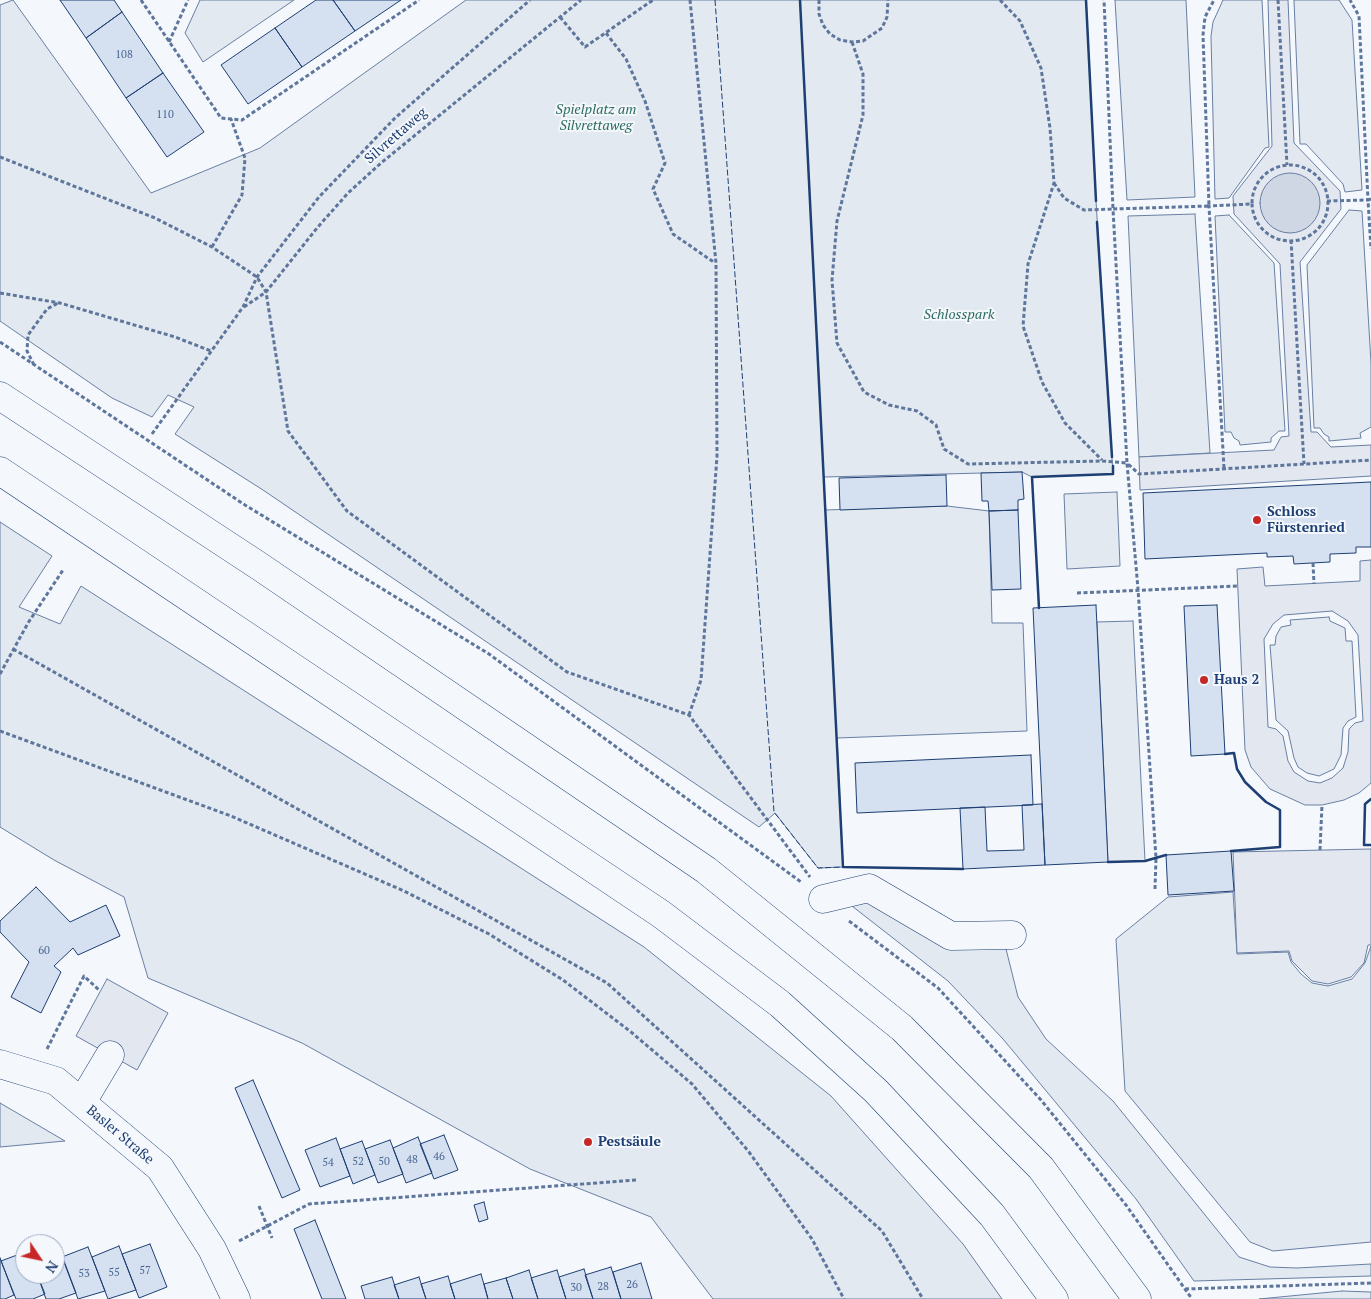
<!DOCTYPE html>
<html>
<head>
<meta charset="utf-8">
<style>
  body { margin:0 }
  #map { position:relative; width:1371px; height:1299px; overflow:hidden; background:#f4f7fb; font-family:"PT Serif",serif }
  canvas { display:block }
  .north { position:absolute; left:15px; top:1234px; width:50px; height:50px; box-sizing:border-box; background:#f4f7fb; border:1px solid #9eadc5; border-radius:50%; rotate:124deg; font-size:14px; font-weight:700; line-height:20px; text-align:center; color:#1d3f73 }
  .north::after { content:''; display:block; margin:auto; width:18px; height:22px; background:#c62828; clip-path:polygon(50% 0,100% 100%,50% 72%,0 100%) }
</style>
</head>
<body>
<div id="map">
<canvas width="1371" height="1299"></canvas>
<div class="north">N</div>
</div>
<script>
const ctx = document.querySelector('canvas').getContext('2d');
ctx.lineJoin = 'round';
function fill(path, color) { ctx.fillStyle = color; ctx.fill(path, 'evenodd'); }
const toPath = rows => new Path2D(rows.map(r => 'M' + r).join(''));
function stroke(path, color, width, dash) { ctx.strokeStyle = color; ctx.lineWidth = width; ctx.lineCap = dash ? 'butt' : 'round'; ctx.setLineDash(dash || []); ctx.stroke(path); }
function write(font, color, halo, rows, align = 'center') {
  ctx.font = font + ' "PT Serif",serif'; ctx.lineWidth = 4; ctx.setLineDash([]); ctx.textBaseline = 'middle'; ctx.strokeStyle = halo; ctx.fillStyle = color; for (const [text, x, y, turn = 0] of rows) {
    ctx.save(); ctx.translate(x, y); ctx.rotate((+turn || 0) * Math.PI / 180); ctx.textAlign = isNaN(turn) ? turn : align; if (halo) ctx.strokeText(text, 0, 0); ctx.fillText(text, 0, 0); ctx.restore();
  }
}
const green = toPath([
  [13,0,151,193,260,148,466,0,1086,0,1096,201,1113,474,1032,477,1022,472,824,477,825,510,947,506,989,511,992,623,1023,623,1027,731,837,738,843,867,818,868,775,813,759,827,263,490,175,434,194,407,168,395,152,417,112,398,0,321,0,5,13,0],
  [200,0,294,0,203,62,185,33,200,0],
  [1115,0,1186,0,1195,197,1127,200,1115,0],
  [1223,0,1262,0,1269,147,1265,148,1229,198,1215,199,1211,36,1213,22,1223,0],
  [1294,0,1339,0,1352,20,1362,190,1345,192,1343,184,1306,144,1300,144,1294,0],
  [1349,210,1362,211,1371,363,1371,427,1360,433,1361,438,1329,441,1329,437,1324,434,1320,428,1314,428,1307,265,1349,210],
  [1195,214,1210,453,1139,457,1128,216,1195,214],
  [1229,215,1274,263,1285,431,1279,431,1271,438,1271,442,1240,445,1239,441,1234,438,1231,432,1225,432,1215,216,1229,215],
  [1117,492,1120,566,1067,569,1064,494,1117,492],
  [0,522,52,556,19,607,60,624,81,586,644,947,831,1096,963,1244,1002,1299,713,1299,651,1217,530,1169,302,1043,148,978,124,897,54,860,0,827,0,522],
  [1329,617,1330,621,1345,628,1346,641,1352,641,1356,717,1348,721,1343,728,1341,755,1334,769,1319,776,1307,773,1298,767,1294,758,1288,731,1276,720,1270,645,1275,645,1276,636,1281,627,1291,625,1290,620,1329,617],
  [1133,621,1145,861,1108,862,1097,622,1133,621],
  [1233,892,1237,954,1288,952,1291,962,1301,974,1312,983,1328,986,1352,979,1365,963,1371,946,1371,1242,1273,1251,1250,1242,1125,1091,1116,939,1168,897,1233,892],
  [867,901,1005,945,1018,997,1046,1039,1113,1101,1239,1257,1270,1267,1297,1268,1371,1264,1371,1276,1194,1281,1136,1199,1003,1039,948,981,852,906,867,901],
  [0,1103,65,1141,0,1147,0,1103],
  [1342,1291,1371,1292,1371,1299,1259,1299,1342,1291]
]);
const parking = toPath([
  [1268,0,1288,0,1294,143,1340,191,1341,209,1300,262,1311,432,1317,432,1331,447,1371,445,1371,476,1140,490,1139,457,1274,450,1281,437,1289,436,1280,264,1234,214,1233,196,1272,146,1268,0],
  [1371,560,1371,783,1359,793,1344,800,1322,805,1305,805,1270,789,1251,767,1245,750,1237,569,1263,567,1265,586,1360,581,1360,561,1371,560],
  [1332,611,1348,621,1358,635,1363,721,1355,723,1349,729,1348,752,1343,768,1332,778,1320,783,1308,781,1294,772,1288,761,1283,736,1276,729,1268,727,1264,639,1273,624,1284,615,1332,611],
  [1371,849,1371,945,1368,945,1364,963,1351,977,1328,984,1312,981,1292,961,1289,951,1237,953,1233,852,1371,849],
  [107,979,168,1013,137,1070,76,1036,107,979]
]);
const water = toPath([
  '1260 203a30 30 0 1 1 60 0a30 30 0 1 1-60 0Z'
]);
const building = toPath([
  [60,0,114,0,122,12,86,38,60,0],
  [316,0,333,0,355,31,302,67,275,28,316,0],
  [333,0,401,0,355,31,333,0],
  [122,12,163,73,126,98,86,38,122,12],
  [275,28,302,67,248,104,221,65,275,28],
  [163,73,204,132,167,157,126,98,163,73],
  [1022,472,1024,499,1018,500,1018,510,989,511,988,501,982,501,981,473,1022,472],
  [946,475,947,506,840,510,839,478,946,475],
  [1371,482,1371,547,1356,547,1356,553,1330,554,1330,562,1294,564,1293,556,1267,557,1267,553,1145,559,1143,493,1371,482],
  [1018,510,1021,589,992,590,989,511,1018,510],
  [1096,605,1108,862,1045,865,1033,608,1096,605],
  [1217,605,1225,754,1191,756,1184,606,1217,605],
  [1031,755,1033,805,857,813,855,763,1031,755],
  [1042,804,1045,865,963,869,960,808,985,807,987,851,1024,850,1022,805,1042,804],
  [1231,851,1234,891,1168,895,1166,855,1231,851],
  [36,887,70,922,106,905,120,936,78,955,73,948,54,966,61,972,41,1013,11,997,29,962,0,932,0,921,36,887],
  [253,1080,300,1190,282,1198,235,1088,253,1080],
  [444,1135,458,1170,434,1179,420,1144,444,1135],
  [418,1137,432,1173,406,1183,393,1148,418,1137],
  [336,1138,350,1176,320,1187,305,1150,336,1138],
  [390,1140,403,1174,378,1183,365,1149,390,1140],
  [362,1141,375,1175,353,1184,340,1149,362,1141],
  [484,1202,488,1219,479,1222,474,1205,484,1202],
  [315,1220,346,1299,322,1299,294,1229,315,1220],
  [150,1244,167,1287,139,1298,122,1254,150,1244],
  [58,1245,76,1293,59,1299,46,1299,37,1274,55,1274,55,1246,58,1245],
  [119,1246,136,1290,108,1299,92,1257,119,1246],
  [88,1247,105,1291,78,1299,62,1257,88,1247],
  [25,1252,25,1274,37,1274,45,1294,33,1299,16,1299,1,1261,25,1252],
  [0,1258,14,1295,5,1299,0,1299,0,1258],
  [641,1263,652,1299,621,1299,613,1272,641,1263],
  [611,1267,621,1299,593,1299,585,1275,611,1267],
  [584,1269,593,1299,566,1299,559,1277,584,1269],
  [529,1270,538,1299,513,1299,506,1278,529,1270],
  [557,1270,566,1299,538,1299,531,1278,557,1270],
  [481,1274,488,1299,455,1299,450,1284,481,1274],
  [448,1276,455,1299,426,1299,421,1284,448,1276],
  [392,1277,399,1299,365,1299,361,1286,392,1277],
  [419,1277,426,1299,399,1299,394,1285,419,1277],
  [506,1278,513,1299,488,1299,484,1284,506,1278]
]);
const path = toPath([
  [141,0,221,118,242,120,419,0],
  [819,0,819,14,823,25,830,34,840,40,852,42,863,41,882,28,887,17,888,0],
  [1000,0,1020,21,1041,68,1050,128,1054,183,1028,264,1023,326,1042,382,1065,423,1102,460],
  [1278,0,1287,165],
  [560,17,585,47,653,0],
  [606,33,626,59,645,101,665,163,653,189,673,234,715,263],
  [169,42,188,0],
  [852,42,863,74,863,115,837,221,832,280,837,343,864,392,889,405,917,411,936,425,944,449,968,464,1102,461,1127,463,1113,209,1209,206,1203,35,1205,17,1214,0],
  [0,157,155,218,212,247,257,277,266,292,288,431,347,511,567,672,689,715,810,877],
  '1252 203a38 38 0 1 1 76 0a38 38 0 1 1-76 0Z',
  [1054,183,1064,198,1084,210,1113,209,1104,0],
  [1371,199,1368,200,1371,249],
  [1327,201,1368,200,1359,16,1350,0],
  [1291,240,1304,464],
  [212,247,242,195,245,158,231,119],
  [0,293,60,303,175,337,211,351],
  [244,307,266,292,317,228,348,193,381,163,581,0],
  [0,342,245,505,489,654,801,882],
  [34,365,27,351,28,335,47,309,58,303],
  [152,434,243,307,257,277,319,197,395,118,530,0],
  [1224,468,1209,206,1252,204],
  [1313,563,1314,584],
  [1077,593,1238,586],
  [13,649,607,983,882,1231,923,1299],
  [0,674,28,623,63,570],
  [689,715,701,680,717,456,716,263,690,0],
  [0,731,231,816,404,891,489,934,563,980,631,1032,692,1084,749,1152,812,1239,844,1299],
  [1320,850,1322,805],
  [1155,889,1156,858,1138,589,1127,463,1139,474,1371,460],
  [849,921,938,988,1041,1100,1126,1205,1192,1299],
  [47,1049,84,976,100,991],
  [259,1206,272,1238],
  [239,1241,309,1204,637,1180],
  [1185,1289,1371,1283]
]);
const minor = toPath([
  [823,899,869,888,951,936,1012,935],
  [0,1064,56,1081,160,1168,212,1249,236,1299],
  [82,1102,110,1055]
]);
const highway = toPath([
  [0,396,259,566,706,870,902,1028,1041,1168,1137,1299],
  [0,471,661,914,780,1004,876,1091,992,1215,1054,1299]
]);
const fence = toPath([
  [715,0,774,812,818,868,843,867]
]);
const wall = toPath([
  [800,0,843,867,963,869],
  [1086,0,1096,201],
  [1097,222,1112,457],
  [1039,608,1032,477,1113,474,1113,466],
  [1225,754,1234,753,1237,769,1245,782,1266,802,1280,810,1280,847,1231,851],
  [1371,799,1365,804,1364,845,1371,845],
  [1108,862,1145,861,1166,855]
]);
const markers = [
  [1257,520,5,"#c62828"],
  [1204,680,5,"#c62828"],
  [588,1142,5,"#c62828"]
];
const numberNames = [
  ["108",124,55],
  ["110",165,115],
  ["60",44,951],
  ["46",439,1157],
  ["48",412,1160],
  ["52",358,1162],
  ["50",384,1162],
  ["54",328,1163],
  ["57",145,1271],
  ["55",114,1273],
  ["53",84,1274],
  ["26",632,1285],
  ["28",603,1287],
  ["30",576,1288]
];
const parkNames = [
  ["Spielplatz am",596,110],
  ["Silvrettaweg",596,126],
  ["Schlosspark",959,315]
];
const streetNames = [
  ["Silvrettaweg",396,136,-41],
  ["Basler Straße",120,1135,40]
];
const poiNames = [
  ["Schloss",1267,512],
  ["Fürstenried",1267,528],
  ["Haus 2",1214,680],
  ["Pestsäule",598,1142]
];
fill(green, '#e3e9f0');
stroke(green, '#687fa3', 1);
fill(parking, '#e3e8f0');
stroke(parking, '#687fa3', 1);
fill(water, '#cfd7e4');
stroke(water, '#687fa3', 1);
fill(building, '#d5e0f0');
stroke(building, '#1d3f73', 1);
stroke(minor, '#1d3f73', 29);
stroke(highway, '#1d3f73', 29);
stroke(path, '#5e769c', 3, [4, 2.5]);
stroke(minor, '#f4f7fb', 28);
stroke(highway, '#f4f7fb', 28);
stroke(fence, '#1d3f73', 1, [6, 2.5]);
stroke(wall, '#1d3f73', 2.5);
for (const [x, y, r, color] of markers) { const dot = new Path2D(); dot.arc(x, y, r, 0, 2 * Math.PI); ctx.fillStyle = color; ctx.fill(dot); stroke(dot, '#f4f7fb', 2); }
write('11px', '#4b6792', null, numberNames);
write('italic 14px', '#2c6c60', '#f4f7fb', parkNames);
write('14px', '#1d3f73', '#f4f7fb', streetNames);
write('bold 14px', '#1d3f73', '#f4f7fb', poiNames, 'left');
</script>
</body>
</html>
